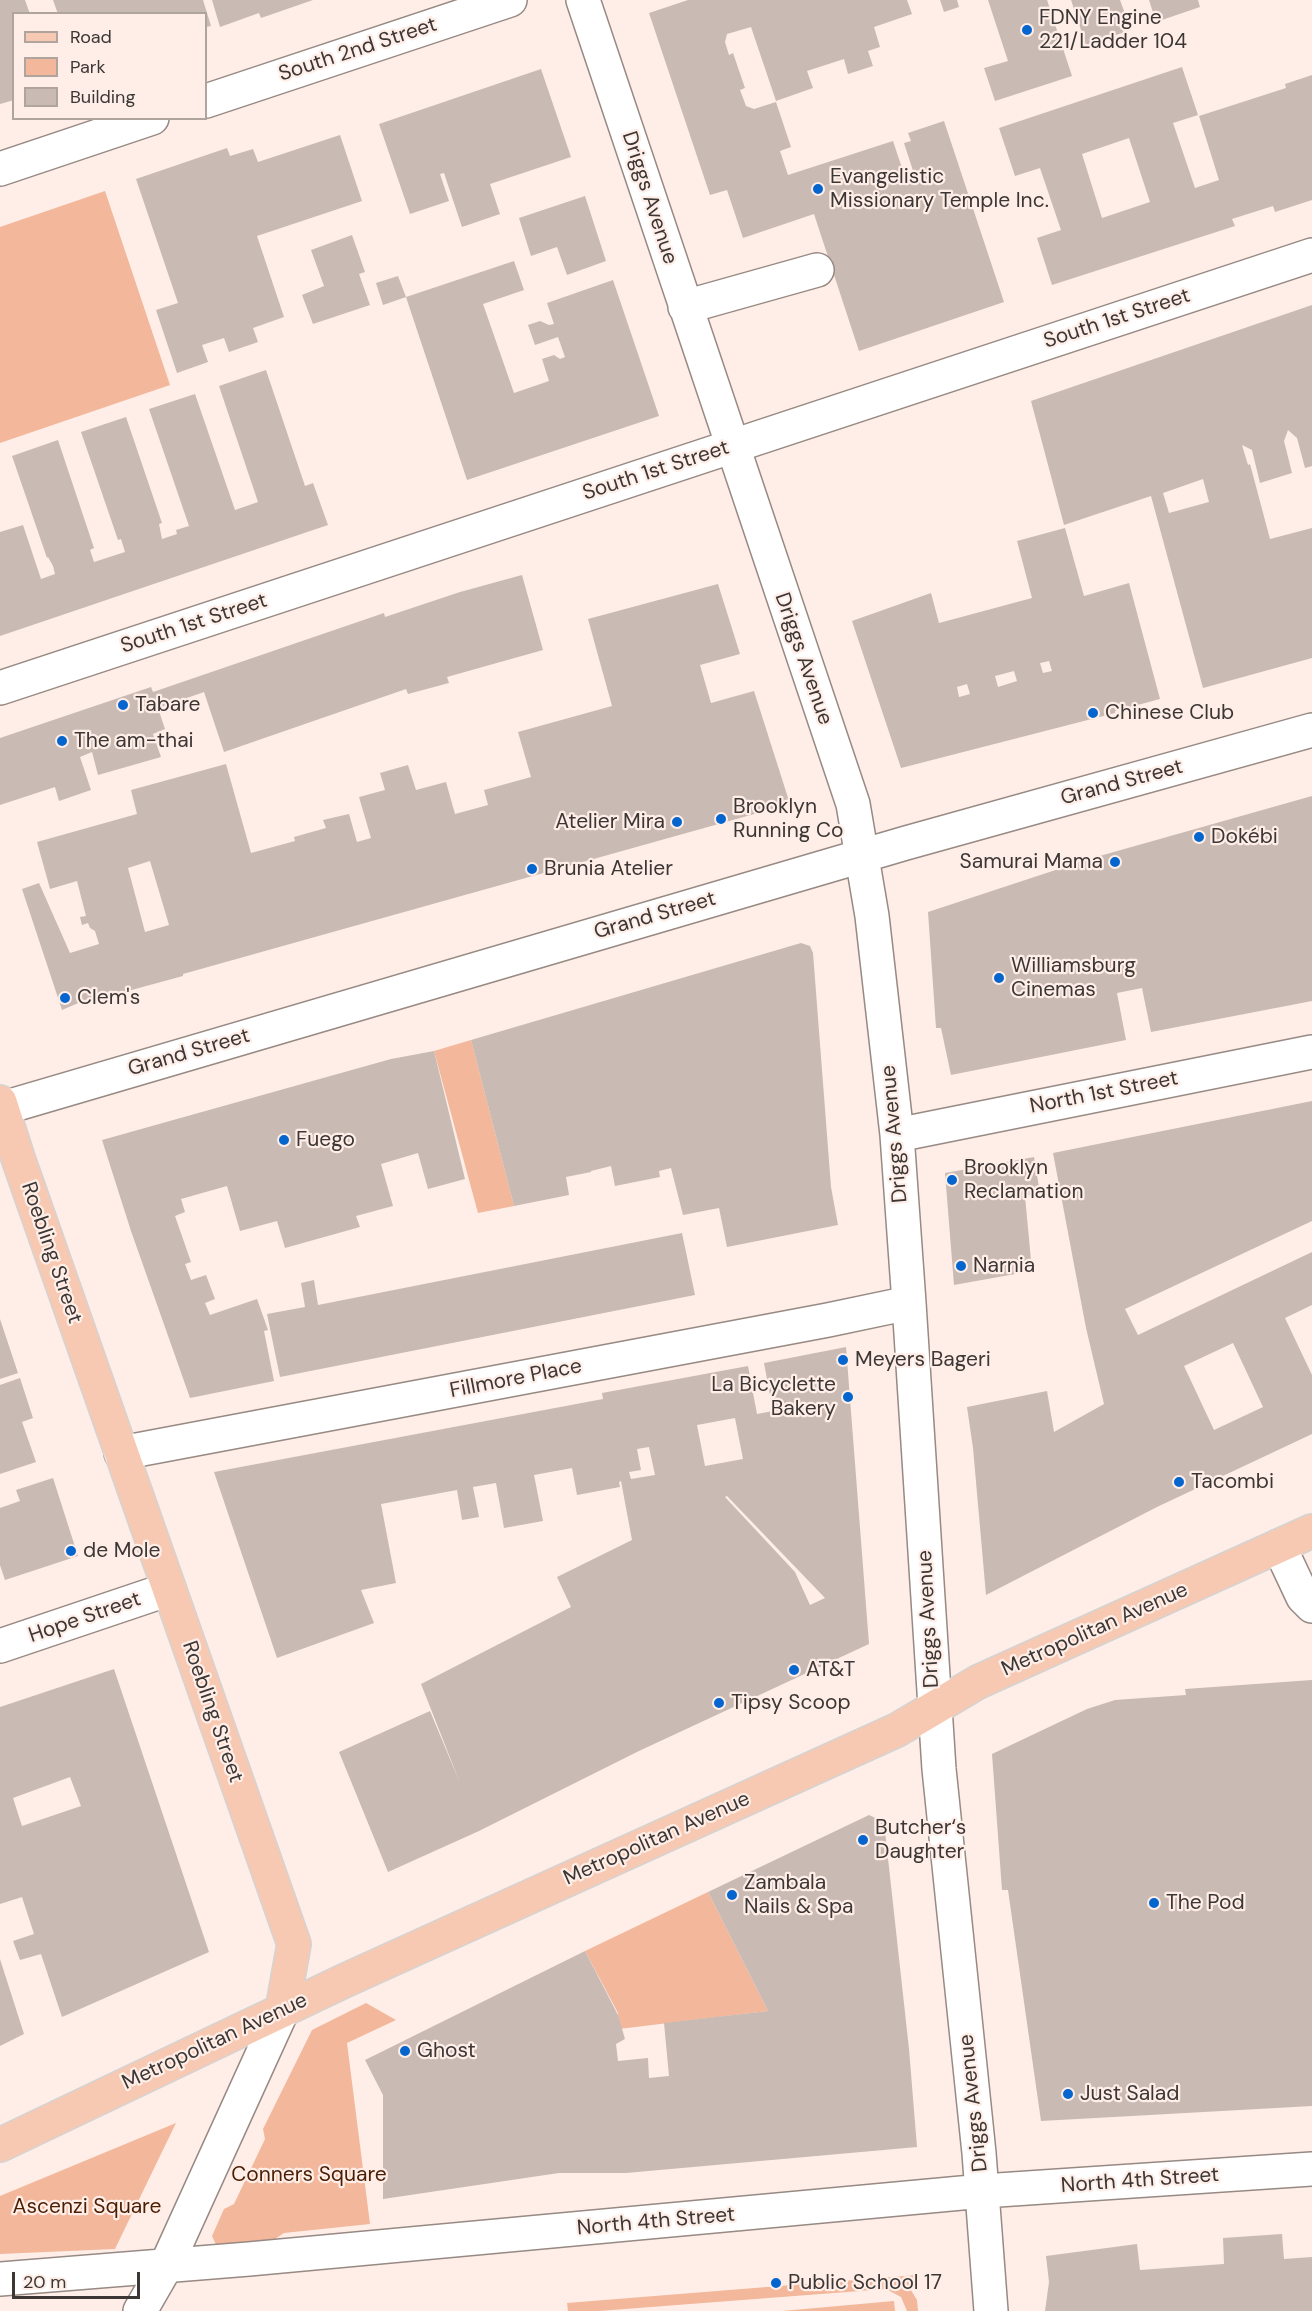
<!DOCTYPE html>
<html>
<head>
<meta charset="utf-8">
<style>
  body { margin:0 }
  #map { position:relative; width:1312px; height:2311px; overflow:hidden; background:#feeee7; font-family:"DM Sans",sans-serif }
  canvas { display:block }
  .legend { position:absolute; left:12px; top:12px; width:195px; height:108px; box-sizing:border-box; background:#feeee7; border:2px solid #b0a49f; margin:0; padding:8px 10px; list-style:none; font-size:18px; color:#3c3634 }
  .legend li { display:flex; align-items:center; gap:12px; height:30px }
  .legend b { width:30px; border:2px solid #b0a49f }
  .scale { position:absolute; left:12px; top:2272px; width:128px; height:27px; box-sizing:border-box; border:3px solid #3c3634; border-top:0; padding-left:8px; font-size:18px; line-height:21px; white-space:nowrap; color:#3c3634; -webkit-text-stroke:4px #feeee7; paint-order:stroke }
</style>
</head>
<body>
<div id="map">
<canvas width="1312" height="2311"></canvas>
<ul class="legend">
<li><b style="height:8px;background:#f8c9b2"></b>Road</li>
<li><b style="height:16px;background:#f3b79b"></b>Park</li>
<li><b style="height:16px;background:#c9bab3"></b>Building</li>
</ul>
<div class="scale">20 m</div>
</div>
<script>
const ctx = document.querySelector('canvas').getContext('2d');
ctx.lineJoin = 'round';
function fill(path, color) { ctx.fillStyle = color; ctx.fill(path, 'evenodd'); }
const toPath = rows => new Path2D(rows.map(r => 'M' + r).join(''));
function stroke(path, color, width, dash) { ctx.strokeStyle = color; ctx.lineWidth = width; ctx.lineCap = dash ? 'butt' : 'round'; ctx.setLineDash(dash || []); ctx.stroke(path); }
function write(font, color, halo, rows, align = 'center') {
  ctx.font = font + ' "DM Sans",sans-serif'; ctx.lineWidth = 4.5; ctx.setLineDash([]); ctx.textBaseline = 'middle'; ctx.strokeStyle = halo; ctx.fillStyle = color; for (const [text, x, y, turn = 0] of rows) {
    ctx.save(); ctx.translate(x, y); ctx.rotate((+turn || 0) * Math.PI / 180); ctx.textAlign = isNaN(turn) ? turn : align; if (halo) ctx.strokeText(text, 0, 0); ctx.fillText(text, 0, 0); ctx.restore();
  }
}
const green = toPath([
  [105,191,170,385,0,443,0,227],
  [471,1040,514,1206,478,1213,434,1051],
  [708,1892,768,2011,619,2029,618,2013,585,1951],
  [366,2003,396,2020,347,2043,370,2224,284,2233,266,2245,218,2249,212,2236,224,2209,234,2204,265,2139,263,2129,312,2030],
  [176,2123,115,2249,0,2254,0,2196],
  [917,2275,916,2286,909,2287,917,2300,918,2311,907,2311,901,2297,886,2289,599,2311,568,2311,567,2303],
  [894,2301,895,2311,782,2311]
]);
const building = toPath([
  [0,0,25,0,30,14,14,14,14,100,0,104],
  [53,0,203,0,211,26,206,27,206,14,58,14],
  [212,0,313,0,261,18,259,13,220,27],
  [688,0,907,0,912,14,874,27,880,47,868,51,873,66,848,74,844,59,807,71,813,88,776,101,751,27,727,34,725,42,729,55,733,53,745,88,740,90,746,106,754,109,776,102,791,147,780,151,788,175,893,141,907,183,916,180,904,143,911,141,908,133,944,121,1004,302,859,351,814,214,743,238,727,190,710,195,649,13],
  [940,0,957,0,959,7,944,12],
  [988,0,1047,0,1072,76,995,101,984,68,1008,61],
  [1071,0,1120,0,1131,30,1086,45],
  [1149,0,1198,0,1200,7,1156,22],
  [1182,67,1198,115,1173,123,1195,188,1219,180,1199,116,1286,88,1285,84,1312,75,1312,200,1275,212,1273,206,1232,219,1235,226,1052,285,1037,238,1061,230,1040,168,1015,176,999,128],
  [1129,138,1150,202,1102,218,1082,154],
  [541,69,571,157,490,184,500,214,462,227,444,173,440,174,449,201,410,214,379,124],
  [340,135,362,201,257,236,284,317,253,328,258,342,229,352,224,338,202,345,208,362,177,373,156,310,178,303,136,179,227,148,230,156,253,149,258,162],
  [585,196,606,261,567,275,557,247,531,256,519,218],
  [352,235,365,272,359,274,370,305,313,324,302,295,324,286,311,250],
  [514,261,524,290,483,304,514,393,549,381,542,359,554,355,560,359,565,357,558,337,535,345,528,325,540,321,549,325,554,324,547,303,613,280,659,416,467,480,406,297,383,305,376,283,398,276,406,297],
  [1312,305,1312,466,1305,468,1297,438,1288,430,1284,441,1292,473,1260,483,1252,450,1242,445,1248,465,1250,464,1270,539,1312,528,1312,658,1203,688,1151,496,1064,525,1031,401],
  [1203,479,1209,502,1169,513,1163,493],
  [266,370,305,486,313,483,328,525,0,636,0,532,23,525,41,579,55,574,53,566,48,557,47,558,12,456,58,440,94,548,90,550,94,562,125,552,121,539,118,540,81,432,126,417,162,523,159,524,162,539,177,534,176,530,189,526,149,409,195,394,235,510,258,502,219,386],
  [1065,528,1084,596,1129,583,1160,699,1115,711,1115,713,901,768,852,621,931,593,939,623,1032,598,1017,541],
  [1049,661,1052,671,1043,673,1040,663],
  [1014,671,1017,681,998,687,995,676],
  [967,684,970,694,959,697,957,687],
  [522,575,543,650,447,677,449,683,408,694,406,689,224,752,204,692,158,708,165,729,153,734,161,757,98,775,92,752,80,757,91,790,59,801,55,787,0,805,0,738,151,687,153,692,384,613,385,617,460,592],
  [718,584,740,654,700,665,711,703,754,691,790,804,322,935,183,974,183,976,91,1001,90,998,62,1010,22,889,39,883,70,953,99,944,95,931,90,928,88,923,82,925,80,917,86,916,77,881,50,889,37,842,137,814,131,790,226,764,251,853,295,841,294,837,326,828,323,820,349,814,357,842,371,838,359,797,385,790,380,773,408,765,416,790,446,782,455,814,488,805,484,790,531,777,518,732,612,706,588,619],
  [150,861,169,925,145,932,128,868],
  [1312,796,1312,1001,1151,1032,1142,988,1117,993,1126,1040,951,1075,941,1028,936,1028,928,912,1089,859],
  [801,943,810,946,813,953,831,1187,838,1225,727,1247,719,1208,683,1215,671,1168,659,1171,660,1177,615,1186,611,1166,591,1171,591,1172,566,1177,569,1195,514,1206,471,1040],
  [434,1051,465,1179,428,1189,418,1153,381,1164,393,1206,356,1216,360,1227,285,1248,277,1221,240,1231,227,1186,181,1199,185,1212,175,1216,191,1262,185,1264,191,1280,206,1275,215,1299,205,1303,210,1315,257,1299,268,1330,264,1331,274,1381,190,1398,131,1231,102,1140,391,1059],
  [1312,1101,1312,1221,1125,1309,1138,1335,1312,1252,1312,1305,1285,1318,1312,1375,1312,1434,1157,1507,986,1595,973,1448,967,1407,1047,1391,1054,1432,1104,1404,1086,1328,1053,1153],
  [1233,1343,1263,1407,1214,1430,1184,1366],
  [1034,1157,1040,1193,1025,1196,1032,1271,954,1285,945,1173],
  [682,1233,695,1295,280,1377,267,1314,305,1307,301,1283,314,1280,318,1305],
  [0,1319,18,1373,0,1379],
  [846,1347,869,1644,639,1751,479,1831,388,1872,339,1752,430,1711,460,1783,421,1684,571,1607,557,1577,632,1540,621,1481,619,1482,620,1487,577,1495,572,1468,534,1475,543,1521,504,1528,496,1483,473,1487,479,1517,462,1520,457,1490,381,1504,396,1583,361,1590,374,1623,277,1658,214,1472,603,1399,602,1393,748,1366,757,1414,773,1411,764,1363],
  [735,1418,743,1459,705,1466,697,1425],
  [649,1447,655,1475,631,1479,629,1472,641,1470,637,1449],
  [727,1496,825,1598,810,1605,795,1572,725,1497],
  [20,1378,33,1418,22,1422,36,1462,0,1474,0,1385],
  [53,1478,78,1556,5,1580,0,1565,0,1508,20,1501,16,1490],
  [114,1669,209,1952,62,2017,41,1954,20,1960,13,1941,34,1934,22,1897,0,1904,0,1707],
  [70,1777,81,1806,22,1826,13,1798],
  [1312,1680,1312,2106,1041,2121,1008,1890,1002,1890,992,1754,1087,1709,1115,1700,1186,1695,1185,1689],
  [869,1815,884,1822,909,2049,917,2147,626,2173,559,2173,383,2199,383,2095,365,2060,585,1951,618,2015,625,2039,616,2044,618,2061,648,2058,649,2078,669,2076,664,2023,768,2011,708,1892],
  [0,1959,24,2034,0,2046],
  [1282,2234,1284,2259,1312,2257,1312,2311,1045,2311,1049,2282,1046,2256,1137,2244,1140,2270,1224,2264,1223,2238]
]);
const minor = toPath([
  [583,0,853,804,872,916,897,1135,909,1303,939,1769,979,2153,991,2311],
  [206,101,510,0],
  [0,169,152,118],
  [685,307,817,270],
  [0,688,1312,255],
  [0,1109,906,843,1312,730],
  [897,1135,1312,1052],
  [121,1453,828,1320,909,1303],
  [1279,1546,1303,1597,1312,1606],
  [0,1646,169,1589],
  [0,2279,249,2259,983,2191,1312,2169],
  [140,2311,166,2266,282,2011]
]);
const major = toPath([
  [0,1102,19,1161,294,1944,282,2011],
  [0,2145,346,1980,897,1730,978,1682,1312,1531]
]);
const markers = [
  [1027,30,6,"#0465ce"],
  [818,189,6,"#0465ce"],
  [123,705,6,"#0465ce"],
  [1093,713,6,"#0465ce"],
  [62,741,6,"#0465ce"],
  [721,819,6,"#0465ce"],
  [677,822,6,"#0465ce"],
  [1199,837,6,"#0465ce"],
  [1115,862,6,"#0465ce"],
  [532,869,6,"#0465ce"],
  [999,978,6,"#0465ce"],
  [65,998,6,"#0465ce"],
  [284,1140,6,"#0465ce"],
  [952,1180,6,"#0465ce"],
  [961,1266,6,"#0465ce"],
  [843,1360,6,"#0465ce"],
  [848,1397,6,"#0465ce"],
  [1179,1482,6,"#0465ce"],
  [71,1551,6,"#0465ce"],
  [794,1670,6,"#0465ce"],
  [719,1703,6,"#0465ce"],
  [863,1840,6,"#0465ce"],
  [732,1895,6,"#0465ce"],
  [1154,1903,6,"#0465ce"],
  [405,2051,6,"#0465ce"],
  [1068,2094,6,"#0465ce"],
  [776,2283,6,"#0465ce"]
];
const poiNames = [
  ["FDNY Engine",1039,18],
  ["221/Ladder 104",1039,42],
  ["Evangelistic",830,177],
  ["Missionary Temple Inc.",830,201],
  ["Tabare",135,705],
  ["Chinese Club",1105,713],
  ["The am-thai",74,741],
  ["Brooklyn",733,807],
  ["Running Co",733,831],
  ["Atelier Mira",665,822,"right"],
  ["Dokébi",1211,837],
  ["Samurai Mama",1103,862,"right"],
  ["Brunia Atelier",544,869],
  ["Williamsburg",1011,966],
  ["Cinemas",1011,990],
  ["Clem's",77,998],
  ["Fuego",296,1140],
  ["Brooklyn",964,1168],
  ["Reclamation",964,1192],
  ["Narnia",973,1266],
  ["Meyers Bageri",855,1360],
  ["La Bicyclette",836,1385,"right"],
  ["Bakery",836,1409,"right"],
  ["Tacombi",1191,1482],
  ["de Mole",83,1551],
  ["AT&T",806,1670],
  ["Tipsy Scoop",731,1703],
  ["Butcher‘s",875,1828],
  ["Daughter",875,1852],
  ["Zambala",744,1883],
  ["Nails & Spa",744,1907],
  ["The Pod",1166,1903],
  ["Ghost",417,2051],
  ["Just Salad",1080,2094],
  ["Public School 17",788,2283]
];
const streetNames = [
  ["South 2nd Street",358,50,-18],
  ["Driggs Avenue",649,198,72],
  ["South 1st Street",1117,319,-18],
  ["South 1st Street",656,471,-18],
  ["South 1st Street",194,624,-18],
  ["Driggs Avenue",803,659,71],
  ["Grand Street",1122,783,-15],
  ["Grand Street",655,916,-16],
  ["Grand Street",189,1053,-16],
  ["North 1st Street",1104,1093,-11],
  ["Driggs Avenue",895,1134,-95],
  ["Roebling Street",51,1253,71],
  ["Fillmore Place",516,1379,-11],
  ["Hope Street",85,1618,-19],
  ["Driggs Avenue",929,1619,-93],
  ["Metropolitan Avenue",1095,1630,-24],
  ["Roebling Street",212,1712,71],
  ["Metropolitan Avenue",657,1839,-24],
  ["Metropolitan Avenue",215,2042,-25],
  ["Driggs Avenue",974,2103,-96],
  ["North 4th Street",1140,2181,-4],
  ["North 4th Street",656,2222,-5]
];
const parkNames = [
  ["Conners Square",309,2175],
  ["Ascenzi Square",87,2207]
];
fill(green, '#f3b79b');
fill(building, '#c9bab3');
stroke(minor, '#978983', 36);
stroke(major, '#d4d3d2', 36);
stroke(minor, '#fff', 33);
stroke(major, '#f8c9b2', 33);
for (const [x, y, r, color] of markers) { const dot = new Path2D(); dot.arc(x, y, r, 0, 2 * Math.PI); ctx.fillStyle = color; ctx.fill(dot); stroke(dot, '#feeee7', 2); }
write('21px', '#3c3634', '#feeee7', poiNames, 'left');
write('21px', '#3c3634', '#feeee7', streetNames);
write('21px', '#4b1d03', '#feeee7', parkNames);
</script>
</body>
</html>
